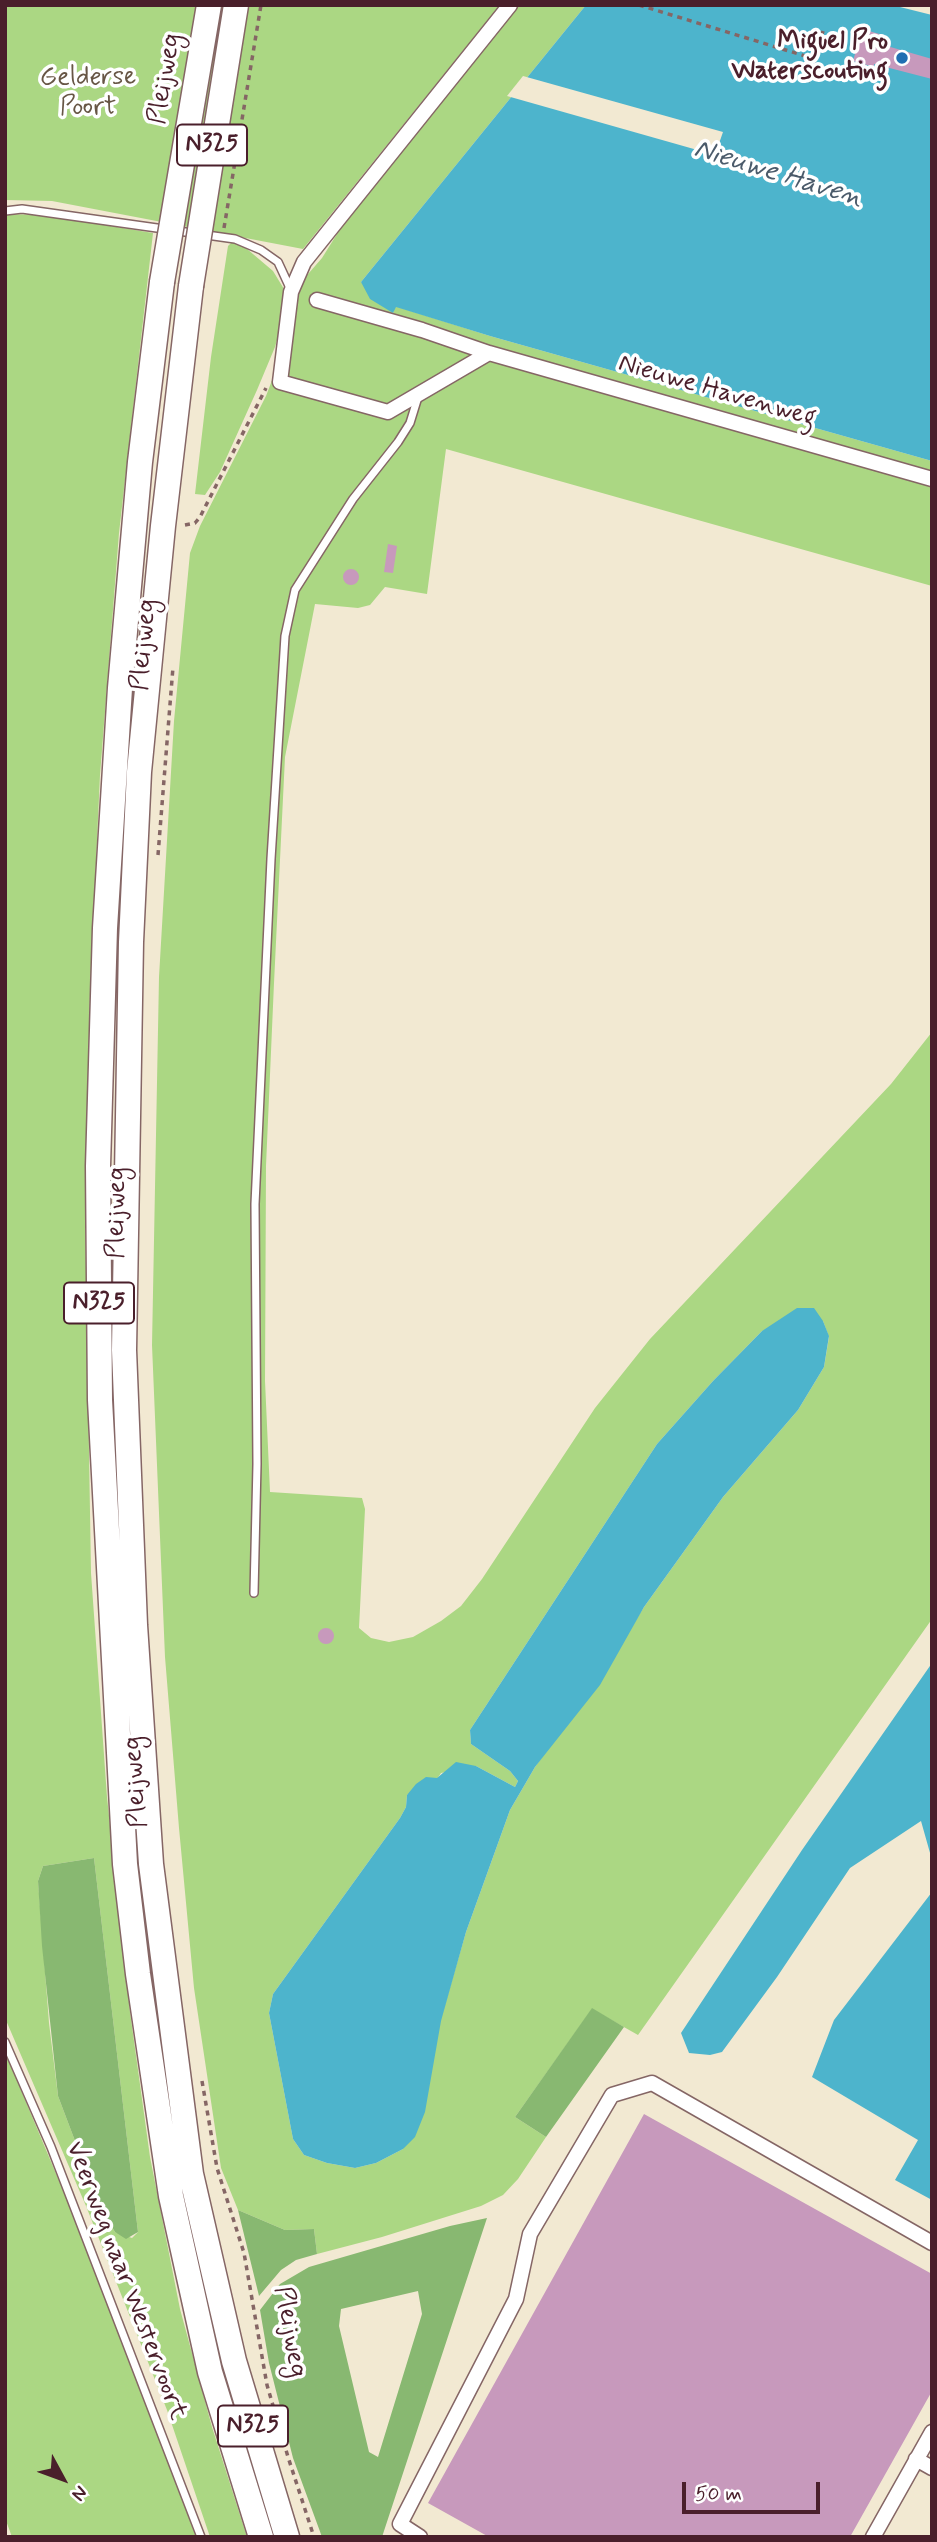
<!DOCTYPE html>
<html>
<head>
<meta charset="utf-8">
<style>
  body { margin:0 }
  #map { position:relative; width:937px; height:2542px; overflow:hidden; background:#f2e9d2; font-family:Mynerve,sans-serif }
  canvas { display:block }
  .frame { position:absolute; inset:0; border:7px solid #4a1f2b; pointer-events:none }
  .north { position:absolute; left:28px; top:2444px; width:70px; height:70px; -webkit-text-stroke:5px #fff; paint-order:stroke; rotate:131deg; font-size:19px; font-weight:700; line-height:28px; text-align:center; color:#4a1f2b }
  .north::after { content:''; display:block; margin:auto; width:24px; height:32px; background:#4a1f2b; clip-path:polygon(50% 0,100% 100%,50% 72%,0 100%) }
  .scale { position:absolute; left:682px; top:2482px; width:138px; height:32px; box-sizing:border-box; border:4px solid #4a1f2b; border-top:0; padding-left:9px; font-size:21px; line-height:24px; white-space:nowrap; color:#4a1f2b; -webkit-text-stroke:5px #fff; paint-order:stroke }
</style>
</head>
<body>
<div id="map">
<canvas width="937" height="2542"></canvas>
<div class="frame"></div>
<div class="north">N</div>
<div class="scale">50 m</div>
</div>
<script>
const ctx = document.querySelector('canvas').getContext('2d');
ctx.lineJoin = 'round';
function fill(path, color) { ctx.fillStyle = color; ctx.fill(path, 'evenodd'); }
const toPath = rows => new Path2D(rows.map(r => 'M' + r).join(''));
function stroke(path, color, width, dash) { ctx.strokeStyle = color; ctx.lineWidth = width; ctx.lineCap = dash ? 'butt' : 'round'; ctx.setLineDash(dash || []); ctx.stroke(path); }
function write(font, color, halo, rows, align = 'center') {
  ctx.font = font + ' Mynerve,sans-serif'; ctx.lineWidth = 7; ctx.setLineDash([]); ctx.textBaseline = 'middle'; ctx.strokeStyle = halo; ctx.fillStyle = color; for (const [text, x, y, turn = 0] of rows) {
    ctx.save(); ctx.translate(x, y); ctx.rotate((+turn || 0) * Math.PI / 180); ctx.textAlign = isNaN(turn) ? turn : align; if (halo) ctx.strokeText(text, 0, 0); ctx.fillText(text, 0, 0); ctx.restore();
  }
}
const green = toPath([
  [5,5,500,5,303,249,52,201,5,200],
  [518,5,586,5,361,282,393,313,395,306,490,336,932,461,932,586,446,449,427,594,385,587,370,605,358,608,315,604,285,757,274,983,266,1166,265,1381,270,1492,362,1498,365,1509,359,1628,371,1638,389,1642,413,1637,441,1621,461,1606,482,1579,595,1408,650,1339,891,1084,932,1032,932,1619,638,2035,592,2009,515,2117,546,2137,518,2179,503,2195,481,2206,382,2237,317,2254,314,2229,285,2230,238,2210,221,2168,194,1988,179,1828,165,1657,152,1345,159,977,174,721,190,553,200,526,266,396,287,341,295,289,322,258,347,218],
  [823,1321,829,1337,824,1367,798,1410,723,1497,644,1607,621,1644,535,1767,510,1810,466,1932,403,2149,376,2163,355,2168,327,2163,304,2155,293,2139,269,2013,273,1994,400,1818,406,1807,407,1795,437,1779,441,1773,476,1766,515,1787,518,1781,510,1771,471,1744,470,1730,657,1444,713,1381,762,1331],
  [5,214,44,215,153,233,119,533,100,775,90,993,85,1208,91,1573,107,1797,130,2012,150,2157,180,2309,212,2427,247,2537,210,2537,167,2410,86,2206,5,2018],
  [94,1858,138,2232,132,2238,115,2232,100,2207,58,2096,49,2023,38,1881,43,1866],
  [232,242,240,243,273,271,284,289,284,315,275,347,257,390,220,472,205,495,195,494,211,357,228,246],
  [5,2052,96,2269,196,2537,12,2537,5,2518]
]);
const forest = toPath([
  [94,1858,138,2232,126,2239,115,2232,100,2207,58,2096,42,1946,38,1881,43,1866],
  [592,2008,624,2027,546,2137,515,2117],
  [238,2210,285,2230,314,2229,317,2254,296,2260,281,2270,259,2296],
  [487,2218,382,2537,322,2537,293,2458,269,2363,260,2310,280,2284,309,2267,450,2226],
  [418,2291,422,2314,378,2457,369,2452,339,2326,341,2309]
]);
const water = toPath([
  [586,5,892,5,932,15,932,461,490,336,396,307,393,313,370,299,361,282],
  [797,1308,814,1308,823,1321,829,1336,824,1367,798,1410,723,1497,644,1607,600,1685,535,1767,510,1810,466,1932,441,2021,425,2112,415,2137,403,2149,376,2163,355,2168,327,2163,304,2155,293,2139,269,2013,273,1994,400,1818,406,1807,407,1795,416,1784,426,1777,437,1778,456,1762,476,1766,515,1787,518,1781,510,1771,471,1744,470,1730,657,1444,713,1381,762,1331],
  [932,1663,932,1860,921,1821,850,1868,777,1977,722,2052,710,2055,689,2053,681,2033,802,1850],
  [932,1892,932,2200,895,2180,918,2140,812,2077,834,2020]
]);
const pier = toPath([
  [523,76,723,132,715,155,507,96]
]);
const building = toPath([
  [862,29,883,35,880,44,932,59,932,79,874,64,874,67,853,61],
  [388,544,397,546,393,573,384,572],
  '343 577a8 8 0 1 1 16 0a8 8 0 1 1-16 0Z',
  '318 1636a8 8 0 1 1 16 0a8 8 0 1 1-16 0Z',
  [644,2114,932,2274,932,2391,850,2537,489,2537,428,2503]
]);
const path = toPath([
  [639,5,815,59],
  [808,82,823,31],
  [185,525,195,523,200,517,266,388],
  [158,855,173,667],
  [202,2081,217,2168,244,2253,267,2385,288,2457,314,2537]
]);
const service = toPath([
  [5,211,22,209,235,239,261,250,278,262,290,288],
  [254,1593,257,1464,255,1204,271,859,285,636,295,590,353,499,398,442,410,423,418,397],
  [5,2042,51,2147,201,2537]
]);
const minor = toPath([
  [317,300,422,330,489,353,932,479],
  [489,353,388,412,280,382,291,292,304,262,510,5],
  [916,2459,932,2468],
  [420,2537,400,2524,516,2299,530,2234,612,2095,652,2083,932,2243],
  [873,2537,932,2432]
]);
const trunk = toPath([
  [162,282,140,462,120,688,105,928,98,1166,100,1400,125,1864,138,1974,171,2196,210,2372,261,2537],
  [191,286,163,526,139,772,131,942,124,1350,135,1625,151,1864,191,2174,234,2361,287,2537]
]);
const pathBridge = toPath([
  [224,228,261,5]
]);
const trunkBridge = toPath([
  [162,282,209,5],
  [191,286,236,5]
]);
const markers = [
  [902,58,7,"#1f6fb2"]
];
const shields = [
  [212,145,70],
  [99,1303,70],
  [253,2426,70]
];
const shieldNames = [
  ["N325",212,145],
  ["N325",99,1303],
  ["N325",253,2426]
];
const poiNames = [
  ["Miguel Pro",888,43],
  ["Waterscouting",888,73]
];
const parkNames = [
  ["Gelderse",88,79],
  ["Poort",88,109]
];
const streetNames = [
  ["Pleijweg",166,79,-80],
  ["Nieuwe Havenweg",717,392,16],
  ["Pleijweg",145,645,-85],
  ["Pleijweg",118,1213,-89],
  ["Pleijweg",137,1782,-94],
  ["Veerweg naar Westervoort",125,2281,69],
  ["Pleijweg",289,2332,80]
];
const waterNames = [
  ["Nieuwe Haven",778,175,17]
];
fill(green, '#abd783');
fill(forest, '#88b871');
fill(water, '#4db4cc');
fill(pier, '#f2e9d2');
fill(building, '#c799bc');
stroke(service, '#856665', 10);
stroke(minor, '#856665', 17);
stroke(trunk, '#856665', 27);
stroke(path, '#856665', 3.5, [5, 5]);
stroke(service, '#fff', 7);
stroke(minor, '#fff', 14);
stroke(trunk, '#fff', 24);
stroke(trunkBridge, '#856665', 27, []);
stroke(pathBridge, '#856665', 3.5, [5, 5]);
stroke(trunkBridge, '#fff', 24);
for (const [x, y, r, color] of markers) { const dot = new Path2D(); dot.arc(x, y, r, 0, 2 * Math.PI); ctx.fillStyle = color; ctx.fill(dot); stroke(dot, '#fff', 2.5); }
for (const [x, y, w] of shields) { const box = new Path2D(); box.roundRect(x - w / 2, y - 20.5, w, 41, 5); ctx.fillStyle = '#fff'; ctx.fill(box); stroke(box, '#4a1f2b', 2); }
write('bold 24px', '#4a1f2b', null, shieldNames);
write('bold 26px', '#4a1f2b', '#fff', poiNames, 'right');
write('26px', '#675645', '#fff', parkNames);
write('26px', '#4a1f2b', '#fff', streetNames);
write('italic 28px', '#4b5b6b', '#fff', waterNames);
</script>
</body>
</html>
